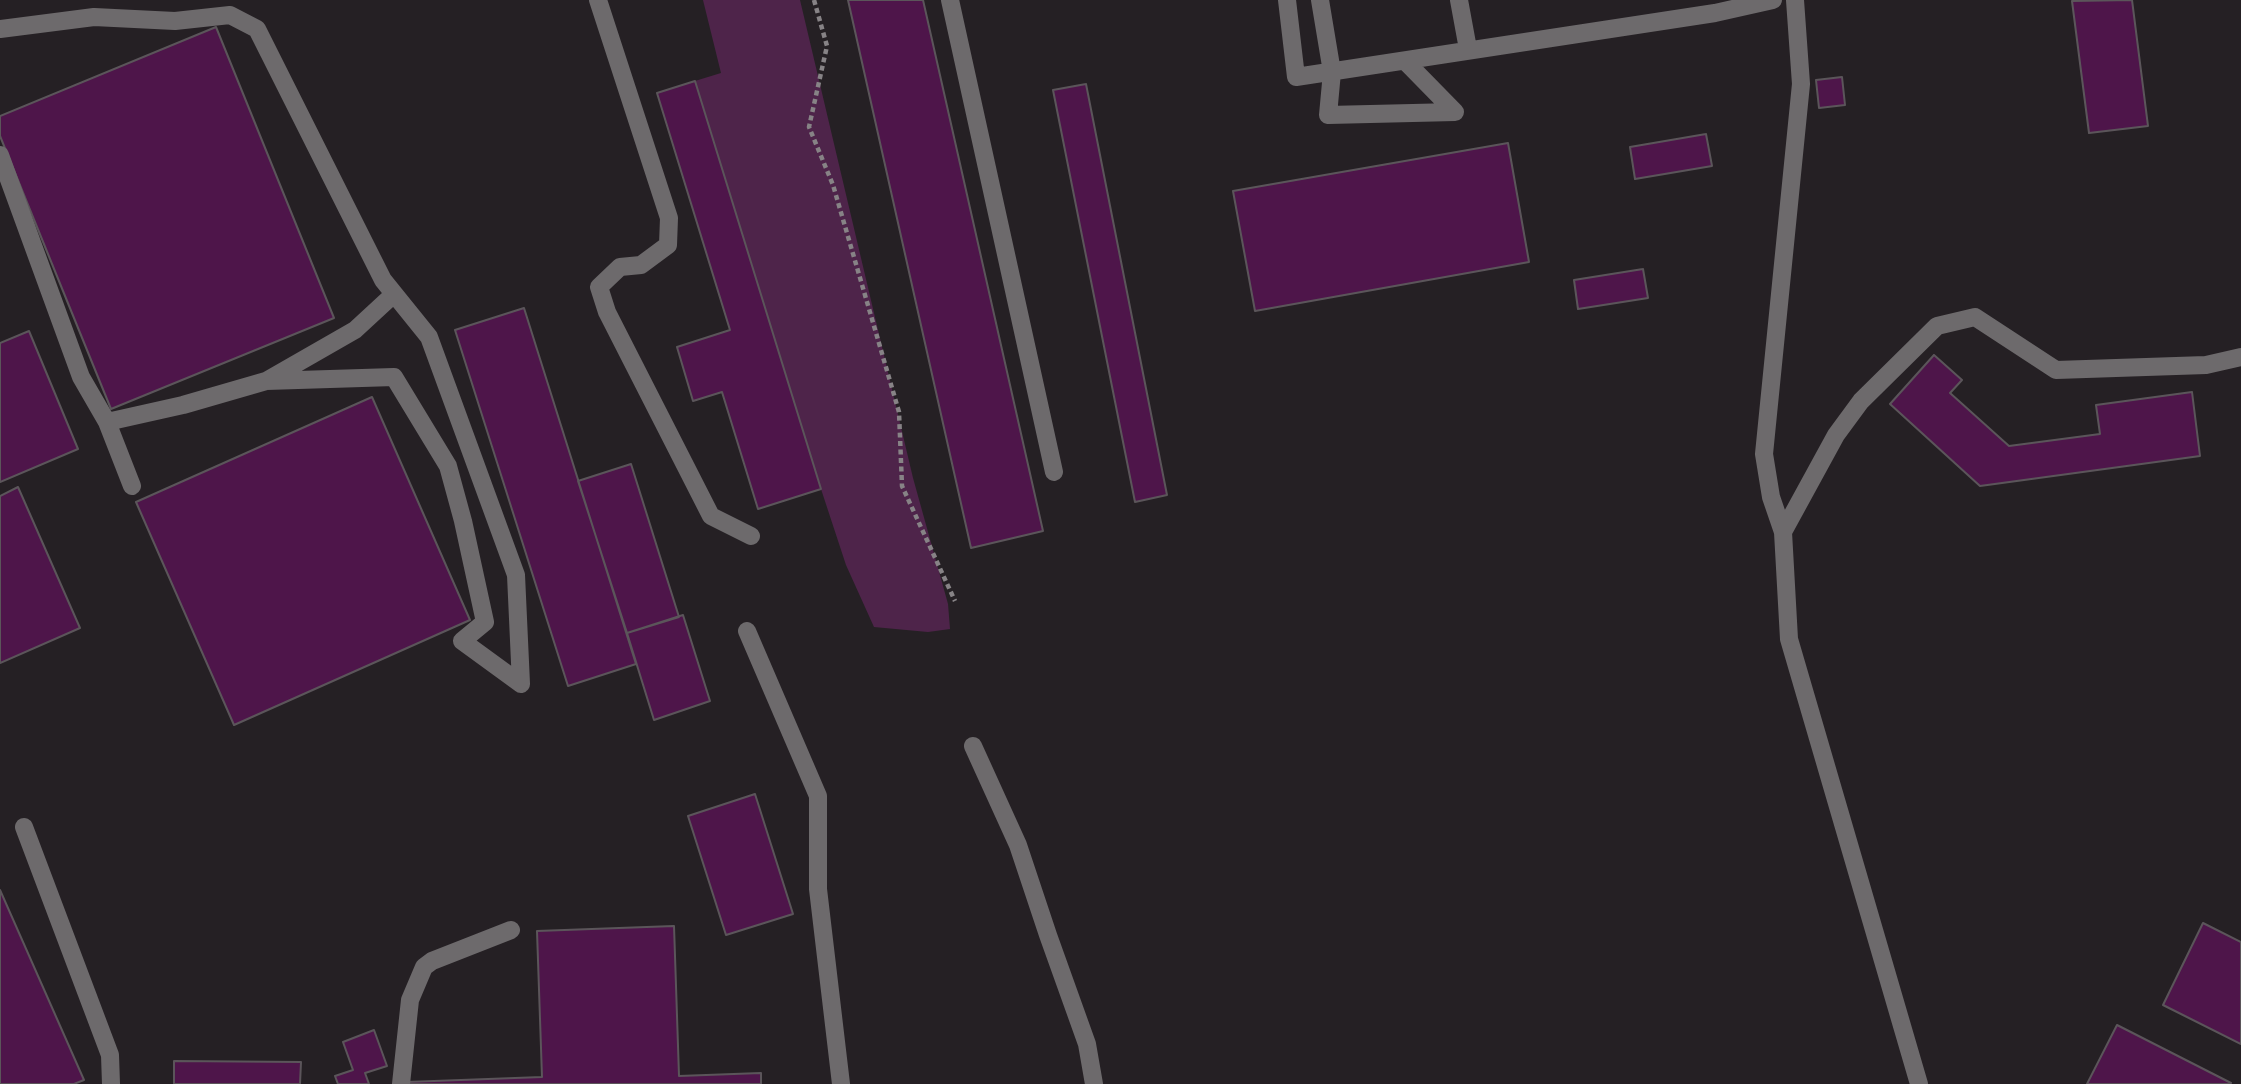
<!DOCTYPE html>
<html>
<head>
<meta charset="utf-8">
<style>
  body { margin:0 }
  canvas { display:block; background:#252024 }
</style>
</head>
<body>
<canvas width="2241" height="1084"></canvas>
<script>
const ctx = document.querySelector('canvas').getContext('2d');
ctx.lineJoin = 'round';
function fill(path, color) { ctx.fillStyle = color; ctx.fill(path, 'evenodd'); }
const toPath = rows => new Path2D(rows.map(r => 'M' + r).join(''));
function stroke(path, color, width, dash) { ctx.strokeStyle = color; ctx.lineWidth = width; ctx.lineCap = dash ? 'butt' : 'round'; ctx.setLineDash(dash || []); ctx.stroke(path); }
const green = toPath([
  [703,0,800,0,913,478,948,604,950,629,928,632,874,627,846,565,821,489,695,81,721,73]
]);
const building = toPath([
  [848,0,923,0,1043,531,971,548,848,0],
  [2132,0,2148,126,2089,133,2072,1,2132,0],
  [216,27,334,318,111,409,0,136,0,116,216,27],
  [1842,77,1845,105,1819,108,1816,80,1842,77],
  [695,81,821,489,758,509,722,392,693,401,677,347,730,330,657,93,695,81],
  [1086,84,1167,495,1135,502,1053,90,1086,84],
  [1706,134,1712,166,1635,179,1630,147,1706,134],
  [1508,143,1529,262,1255,311,1233,191,1508,143],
  [1643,269,1648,298,1578,309,1574,280,1643,269],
  [524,308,636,664,568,686,455,330,524,308],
  [29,331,78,449,0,482,0,343,29,331],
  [1934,355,1962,380,1950,393,2009,446,2100,434,2096,405,2192,392,2200,456,1980,486,1890,404,1934,355],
  [372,397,470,620,234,725,136,502,372,397],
  [631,464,679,617,627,633,578,481,631,464],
  [18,487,80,628,0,663,0,496,18,487],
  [683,615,710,701,654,720,627,633,683,615],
  [755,794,793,914,726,935,688,816,755,794],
  [0,890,84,1080,74,1084,0,1084,0,890],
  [2203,923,2241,942,2241,1044,2163,1005,2203,923],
  [674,926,679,1076,761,1073,761,1084,407,1084,407,1082,542,1077,537,931,674,926],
  [2117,1025,2231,1083,2230,1084,2087,1084,2117,1025],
  [374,1030,387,1066,365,1073,369,1084,338,1084,335,1076,353,1070,343,1042,374,1030],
  [174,1061,301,1062,300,1084,174,1084,174,1061]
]);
const path = toPath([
  [814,0,827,46,809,127,833,185,899,412,902,486,955,601]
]);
const minor = toPath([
  [598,0,669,218,668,245,641,265,620,267,599,287,607,312,711,516,751,536],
  [950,0,1054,472],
  [1287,0,1296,77,1715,13,1773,0],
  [1320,0,1332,72,1328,115,1455,112,1405,61],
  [1459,0,1468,49],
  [1795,0,1801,84,1764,454,1771,497,1783,532,1789,639,1919,1084],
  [0,29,94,17,175,21,230,15,257,29,383,280,429,337,516,575,521,684],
  [0,155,81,377,107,422,132,486],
  [266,381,394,377,448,466,463,521,485,622,462,641,521,684],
  [107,422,183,405,266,381,355,330,394,294],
  [1783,532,1836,435,1861,401,1937,326,1975,317,2056,370,2206,365,2241,357],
  [747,631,818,796,818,889,841,1084],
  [973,746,1018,845,1048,935,1087,1044,1094,1084],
  [24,827,110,1055,111,1084],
  [401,1084,410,1000,424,967,432,961,511,930]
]);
fill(green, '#4e244a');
fill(building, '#4e154a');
stroke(building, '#5b555a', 2);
stroke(path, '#878386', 4.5, [5, 3.5]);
stroke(minor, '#6d6a6c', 18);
</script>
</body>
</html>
